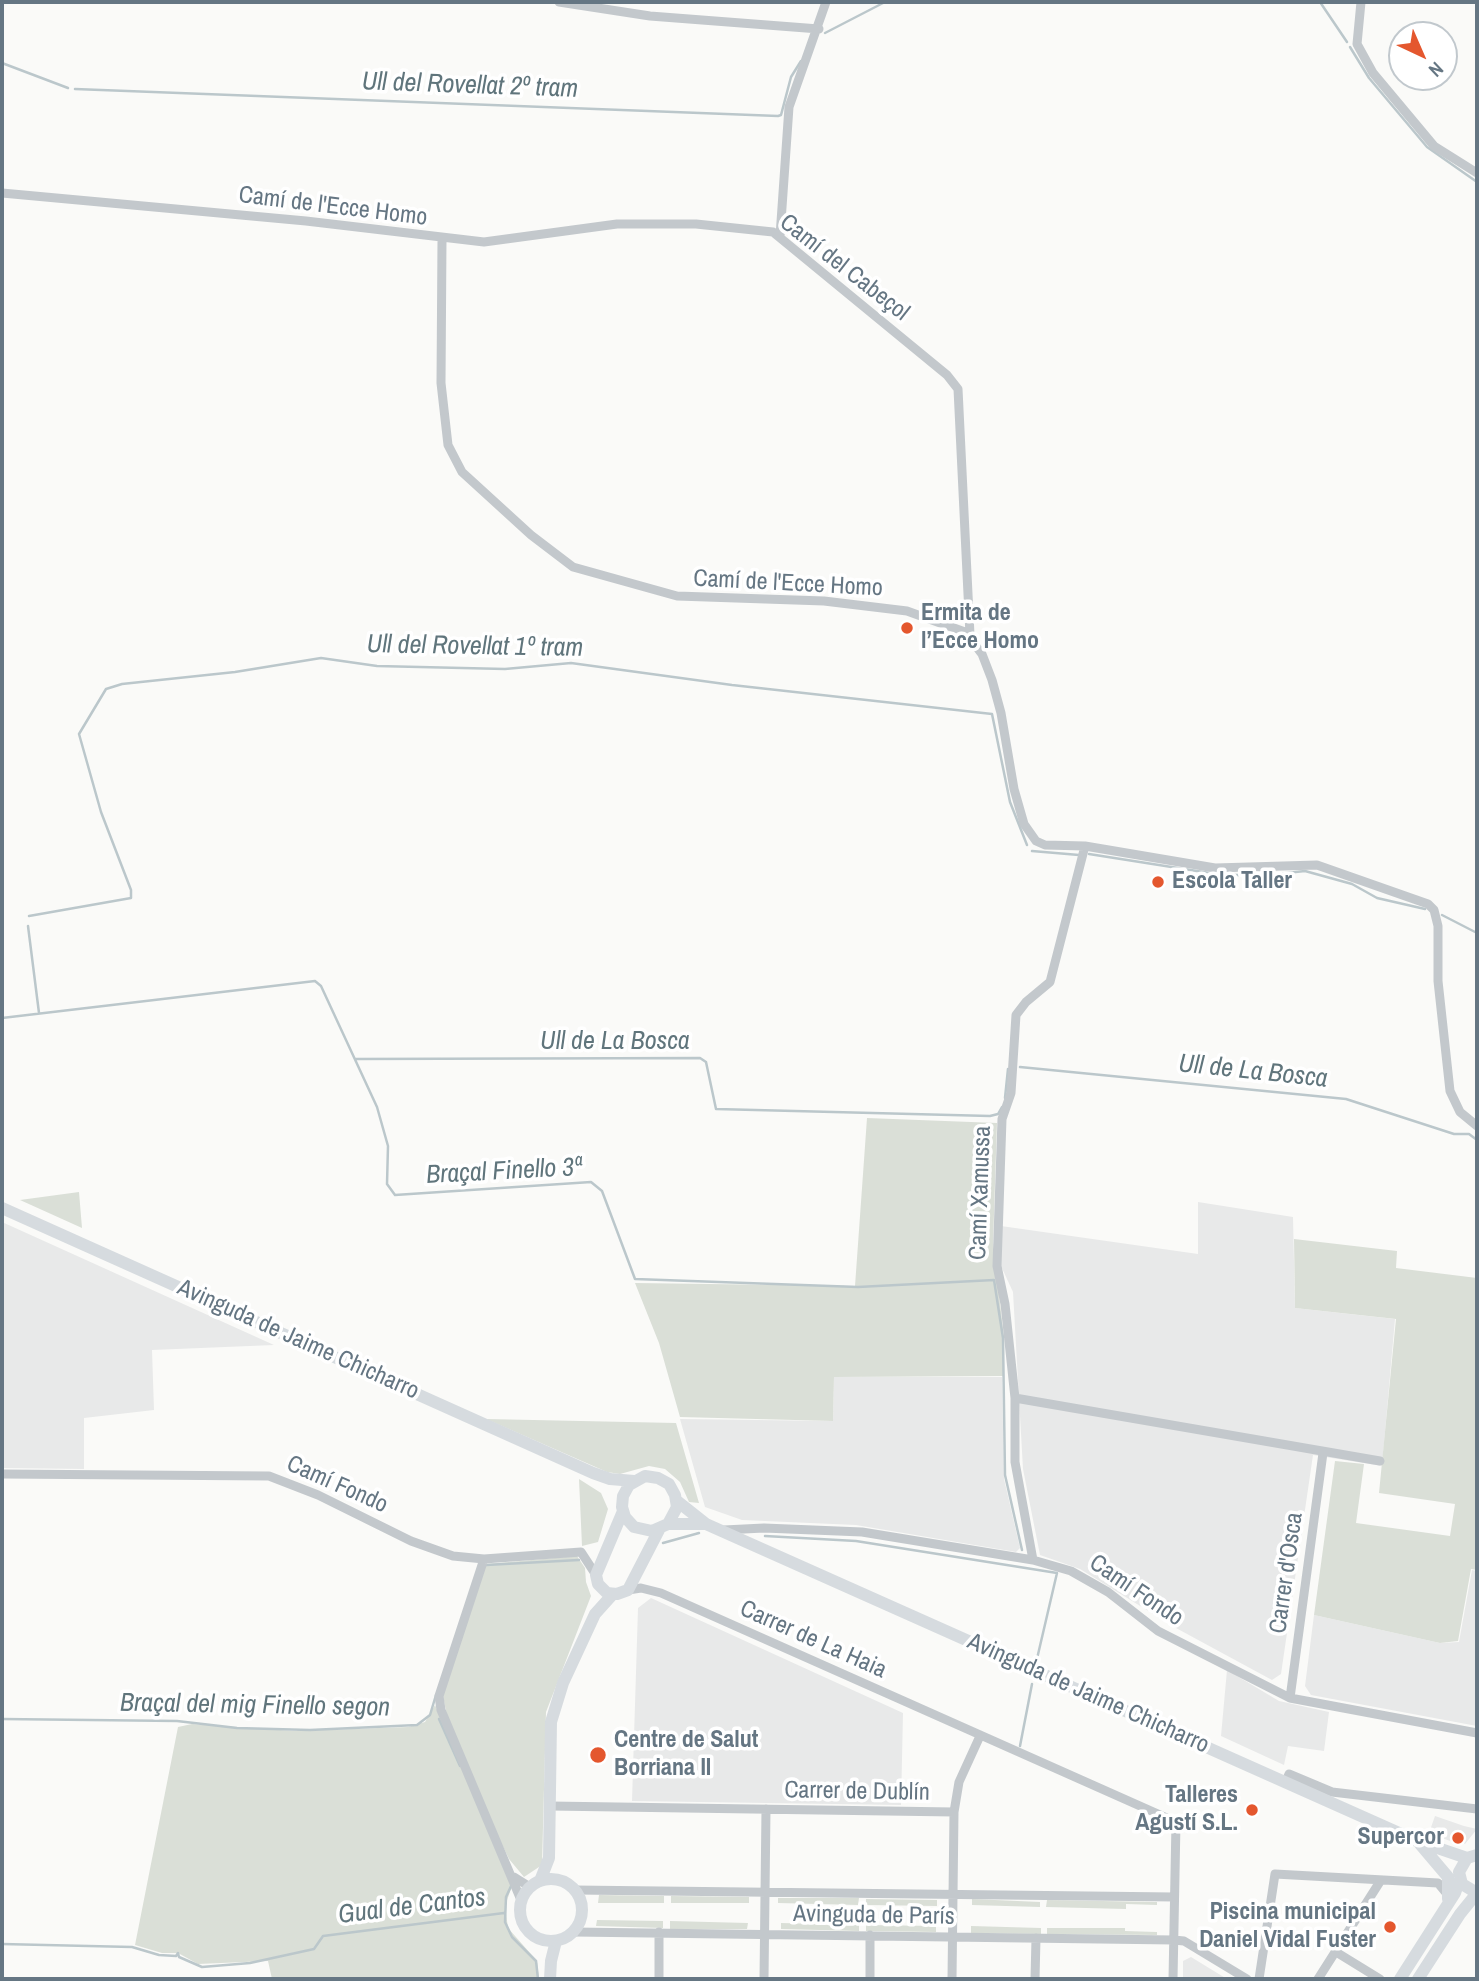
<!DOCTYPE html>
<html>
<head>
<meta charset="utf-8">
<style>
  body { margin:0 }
  #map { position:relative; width:1479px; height:1981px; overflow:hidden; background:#fafaf8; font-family:"Archivo Narrow",sans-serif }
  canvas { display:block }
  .frame { position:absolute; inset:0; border:4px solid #657683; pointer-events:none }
  .north { position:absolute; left:1388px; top:21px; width:70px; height:70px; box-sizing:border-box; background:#fff; border:2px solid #c1c8cd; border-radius:50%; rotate:136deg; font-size:19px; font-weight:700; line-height:28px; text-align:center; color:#657683 }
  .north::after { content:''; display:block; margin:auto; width:24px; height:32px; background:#e4572e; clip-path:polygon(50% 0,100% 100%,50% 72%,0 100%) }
</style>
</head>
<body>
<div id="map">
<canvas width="1479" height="1981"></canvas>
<div class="frame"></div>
<div class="north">N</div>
</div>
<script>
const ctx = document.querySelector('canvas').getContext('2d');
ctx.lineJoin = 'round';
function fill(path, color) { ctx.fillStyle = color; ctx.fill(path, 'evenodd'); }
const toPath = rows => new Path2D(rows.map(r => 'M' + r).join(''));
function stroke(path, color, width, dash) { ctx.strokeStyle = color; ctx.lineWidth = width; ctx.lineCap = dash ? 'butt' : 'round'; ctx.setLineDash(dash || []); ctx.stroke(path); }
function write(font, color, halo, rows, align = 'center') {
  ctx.font = font + ' "Archivo Narrow",sans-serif'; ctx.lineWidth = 7; ctx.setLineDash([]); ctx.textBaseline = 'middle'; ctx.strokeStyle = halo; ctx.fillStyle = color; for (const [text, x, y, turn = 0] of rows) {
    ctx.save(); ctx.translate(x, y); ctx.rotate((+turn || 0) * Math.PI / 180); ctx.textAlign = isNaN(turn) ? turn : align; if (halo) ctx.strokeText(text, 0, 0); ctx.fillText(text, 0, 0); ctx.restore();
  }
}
const built = toPath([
  [1198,1202,1293,1217,1295,1308,1395,1319,1382,1466,1313,1455,1281,1674,1272,1680,1176,1628,1080,1569,1040,1555,1023,1469,1013,1292,1001,1266,1001,1226,1198,1254],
  [2,1222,274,1345,152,1350,154,1410,84,1418,84,1469,2,1468],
  [834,1377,1002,1377,1004,1479,1020,1548,1016,1552,856,1525,742,1520,705,1507,680,1419,833,1421],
  [1472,1570,1477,1571,1477,1726,1311,1695,1305,1686,1314,1615,1440,1643,1459,1642],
  [651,1598,903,1713,901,1805,632,1801,638,1608],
  [1227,1670,1279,1701,1329,1712,1324,1751,1288,1746,1284,1765,1221,1736],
  [1435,1816,1464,1826,1477,1829,1465,1844,1459,1841,1458,1844,1429,1833],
  [1191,1957,1227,1979,1183,1979,1183,1961]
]);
const green = toPath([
  [867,1118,997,1123,993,1244,1004,1337,1004,1376,834,1377,833,1421,680,1417,659,1343,635,1283,855,1286],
  [79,1192,82,1228,20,1200],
  [1294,1239,1397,1251,1396,1268,1477,1278,1477,1570,1471,1569,1458,1641,1440,1643,1314,1615,1335,1461,1364,1464,1356,1523,1450,1536,1455,1504,1379,1493,1396,1319,1295,1308],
  [486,1419,676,1423,699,1503,689,1502,680,1482,665,1469,649,1466,620,1474,607,1472],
  [579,1479,601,1493,608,1509,598,1542,582,1546],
  [577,1556,585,1568,586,1582,591,1596,546,1712,542,1865,524,1877,509,1859,479,1797,447,1716,443,1696,486,1564],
  [435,1705,512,1886,505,1906,508,1928,537,1961,539,1979,272,1979,268,1961,198,1964,178,1953,162,1953,135,1945,178,1727,192,1724,295,1731,408,1727,425,1722],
  [599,1895,664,1896,664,1903,598,1903],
  [671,1896,749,1897,749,1903,671,1903],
  [778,1898,859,1898,858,1905,778,1903],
  [866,1899,937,1900,937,1906,866,1905],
  [972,1899,1040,1902,1040,1907,972,1905],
  [1047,1900,1157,1902,1157,1905,1126,1904,1126,1909,1046,1907],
  [597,1920,663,1921,663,1928,596,1926],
  [670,1921,748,1923,747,1929,670,1929],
  [781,1923,859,1925,859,1931,781,1929],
  [866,1925,936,1926,936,1932,866,1931],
  [971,1926,1041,1928,1041,1934,971,1933],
  [1047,1928,1125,1928,1125,1931,1157,1932,1157,1935,1047,1934]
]);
const stream = toPath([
  [1320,2,1347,42],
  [825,33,885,2],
  [1350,47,1369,78,1427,147,1477,182],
  [2,63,68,88],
  [75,89,778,116,781,115,791,77,801,61],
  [1032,851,1079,855],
  [1089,854,1216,874,1258,876,1305,871,1352,884,1377,898,1425,909],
  [1442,915,1477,933],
  [29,916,131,898,131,890,101,812,79,734,106,689,122,684,235,672,321,658,377,666,505,669,571,663,732,685,992,714,1010,802,1027,845],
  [28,926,39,1013],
  [2,1018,315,981,321,986,377,1107,388,1146,387,1184,395,1195,591,1182,602,1191,635,1279,858,1287,994,1280,1003,1338,1005,1475,1022,1550],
  [356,1059,700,1058,706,1062,716,1109,990,1116,998,1114,1002,1107],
  [1020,1067,1346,1099,1454,1134,1469,1134,1477,1140],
  [1005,1098,1008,1069],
  [765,1536,856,1541,1057,1573,1036,1663],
  [663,1543,699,1533],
  [486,1565,579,1560],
  [2,1719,177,1721,237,1728,310,1730,417,1725,430,1715,436,1695],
  [439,1719,460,1766],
  [1020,1746,1032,1684],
  [512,1884,506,1897,505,1922,512,1937,536,1961,538,1979],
  [2,1944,132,1947,159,1955,176,1956,178,1953,179,1957,202,1967,250,1963,314,1949,323,1936,504,1913]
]);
const street = toPath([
  [559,2,650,16,819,29],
  [1361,2,1357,44,1373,73,1434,146,1477,173],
  [2,193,306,221,484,242,617,224,696,224,773,232,947,375,958,389,970,635],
  [780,236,789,107,826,2],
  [442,239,441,383,448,445,462,472,531,535,573,567,677,596,824,601,907,611,965,632,982,654,992,680,1001,713,1014,789,1024,824,1036,841,1045,845,1085,846,1215,868,1317,865,1428,904,1434,910,1438,926,1438,981,1450,1091,1460,1112,1477,1126],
  [1015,1398,1380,1461],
  [2,1474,269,1476,318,1495,411,1541,453,1556,484,1559,581,1552,596,1575],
  [724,1530,764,1528,862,1532,1033,1560,1071,1571,1108,1592,1158,1631,1290,1698,1477,1733],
  [484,1559,439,1696,441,1710,521,1900],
  [1033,1560,1015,1462,1015,1398,1005,1304,997,1266,1002,1119,1011,1093,1016,1015,1026,1002,1050,982,1085,846],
  [628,1590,641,1588,661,1593,1176,1822,1173,1979],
  [1290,1698,1323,1453],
  [1285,1783,1289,1774,1332,1792,1477,1809],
  [550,1806,954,1812],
  [514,1877,530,1887],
  [575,1890,1174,1897],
  [574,1932,1174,1940,1184,1941,1247,1979],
  [1336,1952,1380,1979],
  [659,1979,659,1932],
  [764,1979,766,1809],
  [870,1979,870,1935],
  [952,1979,954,1812,959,1782,980,1736],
  [1035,1979,1036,1938],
  [1259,1979,1275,1874,1438,1883,1448,1895],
  [1318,1979,1381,1880]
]);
const secondary = toPath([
  [2,1208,593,1473,610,1479,634,1481],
  [677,1501,706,1524,1417,1841,1467,1858],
  [623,1511,596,1575,598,1584,607,1593,617,1594,628,1590,659,1530],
  [668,1524,677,1507,675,1495,669,1484,658,1478,645,1476,629,1485,623,1496,622,1507,625,1517,634,1527,652,1531,668,1524,704,1524],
  [1420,1844,1448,1877,1448,1899],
  [1477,1855,1467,1858,1459,1872,1462,1884,1477,1893],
  '520 1910a31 31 0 1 1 62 0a31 31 0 1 1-62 0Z',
  [540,1881,549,1858,551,1722,563,1683,595,1614,613,1594],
  [550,1979,551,1961,556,1941],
  [1400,1979,1455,1893,1460,1879],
  [1418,1979,1460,1914,1477,1893]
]);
const markers = [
  [907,628,7,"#e4572e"],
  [1158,882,7,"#e4572e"],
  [598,1755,9,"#e4572e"],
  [1252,1810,7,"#e4572e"],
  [1458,1838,7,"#e4572e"],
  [1390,1927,7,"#e4572e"]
];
const streetNames = [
  ["Camí de l'Ecce Homo",333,207,7],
  ["Camí del Cabeçol",844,268,38],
  ["Camí de l'Ecce Homo",788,584,3],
  ["Camí Xamussa",981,1193,-88],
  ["Avinguda de Jaime Chicharro",298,1340,24],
  ["Camí Fondo",337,1485,24],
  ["Carrer d'Osca",1287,1573,-82],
  ["Camí Fondo",1136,1591,34],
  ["Carrer de La Haia",813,1640,24],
  ["Avinguda de Jaime Chicharro",1088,1694,24],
  ["Carrer de Dublín",857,1792,1],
  ["Avinguda de París",874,1916,1]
];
const poiNames = [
  ["Ermita de",921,614],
  ["l’Ecce Homo",921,642],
  ["Escola Taller",1172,882],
  ["Centre de Salut",614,1741],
  ["Borriana II",614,1769],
  ["Talleres",1238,1796,"right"],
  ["Agustí S.L.",1238,1824,"right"],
  ["Supercor",1444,1838,"right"],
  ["Piscina municipal",1376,1913,"right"],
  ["Daniel Vidal Fuster",1376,1941,"right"]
];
const waterNames = [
  ["Ull del Rovellat 2º tram",470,86,2],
  ["Ull del Rovellat 1º tram",475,647,1],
  ["Ull de La Bosca",615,1042],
  ["Ull de La Bosca",1253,1072,6],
  ["Braçal Finello 3ª",504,1172,-3],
  ["Braçal del mig Finello segon",255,1706,1],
  ["Gual de Cantos",412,1907,-7]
];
fill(built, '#e8e9e9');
fill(green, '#dadfd7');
stroke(stream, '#bbc7cb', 2.5);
stroke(street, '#c3c8cc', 9);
stroke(secondary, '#d6dbdf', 12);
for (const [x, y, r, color] of markers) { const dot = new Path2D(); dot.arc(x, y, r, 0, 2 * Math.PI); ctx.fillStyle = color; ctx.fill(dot); stroke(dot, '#fff', 2.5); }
write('24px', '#657683', '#fff', streetNames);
write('bold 24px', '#657683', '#fff', poiNames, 'left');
write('italic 26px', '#60757c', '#fff', waterNames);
</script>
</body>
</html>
